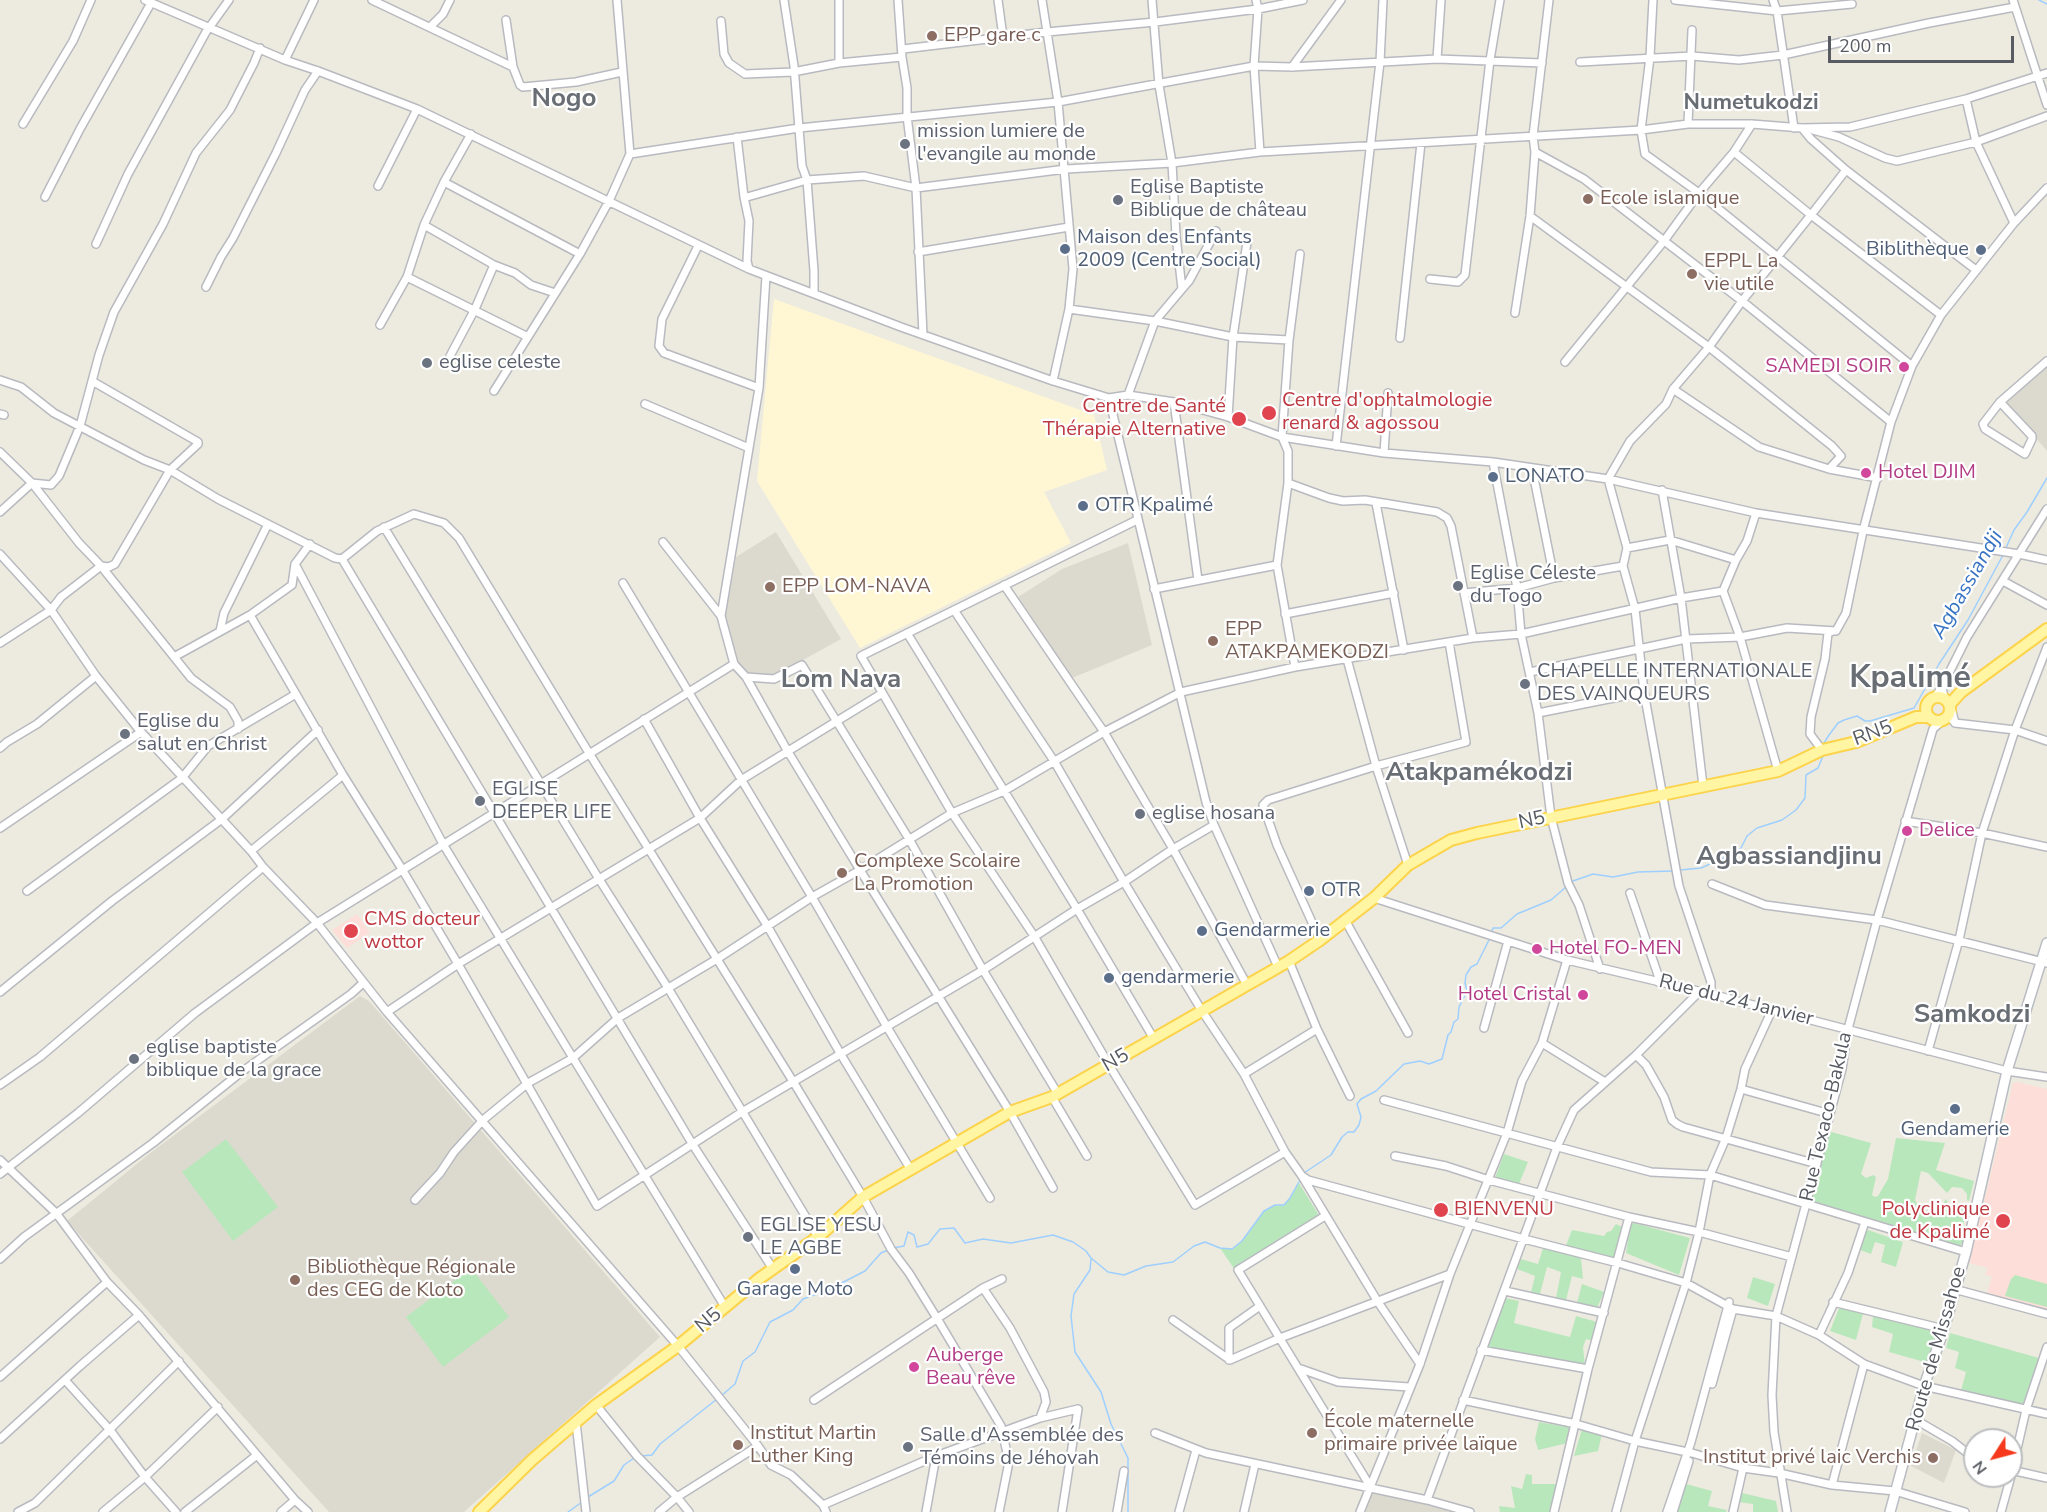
<!DOCTYPE html>
<html>
<head>
<meta charset="utf-8">
<style>
  body { margin:0 }
  #map { position:relative; width:2047px; height:1512px; overflow:hidden; background:#edebdf; font-family:"Nunito Sans",sans-serif }
  canvas { display:block }
  .north { position:absolute; left:1963px; top:1428px; width:60px; height:60px; box-sizing:border-box; background:#fff; border:2px solid #bcbec0; border-radius:50%; rotate:234deg; font-size:16px; font-weight:700; line-height:24px; text-align:center; color:#585c62 }
  .north::after { content:''; display:block; margin:auto; width:21px; height:27px; background:#f6391c; clip-path:polygon(50% 0,100% 100%,50% 72%,0 100%) }
  .scale { position:absolute; left:1828px; top:36px; width:186px; height:27px; box-sizing:border-box; border:3px solid #585c62; border-top:0; padding-left:8px; font-size:18px; line-height:21px; white-space:nowrap; color:#585c62; -webkit-text-stroke:4px #fff; paint-order:stroke }
</style>
</head>
<body>
<div id="map">
<canvas width="2047" height="1512"></canvas>
<div class="north">N</div>
<div class="scale">200 m</div>
</div>
<script>
const ctx = document.querySelector('canvas').getContext('2d');
ctx.lineJoin = 'round';
function fill(path, color) { ctx.fillStyle = color; ctx.fill(path, 'evenodd'); }
const toPath = rows => new Path2D(rows.map(r => 'M' + r).join(''));
function stroke(path, color, width, dash) { ctx.strokeStyle = color; ctx.lineWidth = width; ctx.lineCap = dash ? 'butt' : 'round'; ctx.setLineDash(dash || []); ctx.stroke(path); }
function write(font, color, halo, rows, align = 'center') {
  ctx.font = font + ' "Nunito Sans",sans-serif'; ctx.lineWidth = 4.5; ctx.setLineDash([]); ctx.textBaseline = 'middle'; ctx.strokeStyle = halo; ctx.fillStyle = color; for (const [text, x, y, turn = 0] of rows) {
    ctx.save(); ctx.translate(x, y); ctx.rotate((+turn || 0) * Math.PI / 180); ctx.textAlign = isNaN(turn) ? turn : align; if (halo) ctx.strokeText(text, 0, 0); ctx.fillText(text, 0, 0); ctx.restore();
  }
}
const commercial = toPath([
  [774,299,1094,415,1107,470,1044,492,1071,543,860,648,757,481]
]);
const education = toPath([
  [2047,367,2047,451,2006,403],
  [776,532,841,639,776,675,748,673,737,662,725,618,736,557],
  [1128,543,1152,645,1072,678,1018,597,1062,569],
  [360,996,369,1001,660,1337,464,1512,329,1512,67,1221,149,1154],
  [1922,1433,1956,1450,1944,1483,1911,1466],
  [1369,1489,1462,1512,1361,1512]
]);
const medical = toPath([
  [357,914,370,933,347,948,332,930],
  [2016,1082,2047,1089,2047,1309,1987,1293,1992,1277,1985,1274,1988,1268,1969,1263,2013,1083]
]);
const green = toPath([
  [1828,1131,1871,1143,1861,1174,1866,1178,1873,1175,1876,1177,1872,1195,1875,1197,1878,1196,1888,1179,1896,1138,1945,1143,1936,1170,1974,1181,1969,1201,1967,1200,1967,1194,1962,1188,1952,1187,1947,1193,1928,1173,1921,1171,1915,1200,1920,1209,1936,1215,1946,1199,1949,1205,1955,1208,1962,1206,1965,1203,1968,1204,1963,1225,1967,1227,1963,1243,1956,1248,1813,1202,1812,1195],
  [226,1139,278,1207,233,1241,182,1172],
  [1504,1154,1528,1162,1519,1184,1495,1178],
  [1299,1183,1320,1217,1235,1270,1220,1248,1233,1249,1242,1241,1264,1211,1275,1205,1284,1205,1290,1198],
  [1634,1223,1690,1238,1679,1275,1626,1253,1630,1225],
  [1616,1224,1622,1227,1615,1258,1611,1262,1565,1248,1572,1230,1604,1236,1607,1232,1611,1231],
  [1868,1230,1903,1242,1896,1267,1881,1262,1885,1245,1875,1242,1871,1254,1860,1250,1866,1232],
  [1543,1248,1581,1258,1583,1279,1572,1276,1566,1300,1556,1298,1561,1272,1547,1267,1540,1294,1531,1292,1535,1276,1517,1269,1521,1259,1538,1264],
  [471,1268,509,1317,443,1367,406,1317],
  [2015,1275,2047,1284,2047,1307,2005,1296,2011,1279],
  [1753,1277,1775,1284,1768,1306,1747,1298],
  [1582,1284,1604,1292,1597,1308,1577,1303],
  [1505,1298,1519,1301,1514,1323,1570,1337,1576,1316,1597,1322,1593,1341,1586,1339,1583,1347,1585,1366,1486,1348],
  [1841,1303,1864,1310,1856,1340,1830,1331],
  [1873,1316,1935,1329,1937,1332,1928,1363,1889,1352,1893,1334,1872,1327],
  [1950,1333,2039,1358,2025,1413,1959,1398,1966,1372,1955,1368,1959,1352,1946,1348],
  [1539,1422,1572,1428,1568,1443,1538,1450,1535,1439],
  [1582,1429,1602,1434,1598,1451,1574,1456],
  [1526,1474,1532,1475,1532,1484,1558,1484,1551,1512,1500,1512,1499,1506,1515,1508,1511,1486,1522,1489],
  [1686,1484,1712,1491,1708,1506,1727,1510,1726,1512,1677,1512],
  [1742,1493,1776,1501,1778,1512,1753,1512,1753,1504,1739,1502]
]);
const stream = toPath([
  [2039,0,2047,4],
  [2005,550,2014,530,2027,512,2047,478],
  [1825,746,1824,743,1829,735,1838,723,1844,720,1857,716,1865,721,1870,721,1914,708,1939,664,1968,620,2003,555],
  [1680,870,1701,868,1733,854,1741,848,1747,836,1757,828,1782,820,1796,810,1805,798,1806,775,1818,768,1823,756],
  [1570,882,1593,874,1613,877,1638,872,1673,871],
  [1491,933,1493,928,1501,928,1517,914,1551,900,1566,887],
  [1304,1173,1331,1155,1342,1137,1348,1132,1354,1132,1359,1125,1361,1117,1357,1104,1361,1099,1376,1091,1404,1064,1420,1061,1429,1064,1442,1059,1448,1035,1451,1032,1454,1022,1458,1019,1459,1007,1467,991,1465,983,1466,975,1471,967,1477,964,1490,938],
  [893,1248,904,1246,908,1232,914,1235,917,1247,928,1244,940,1229,954,1228,965,1243,983,1239,1011,1243,1053,1235,1073,1242,1086,1251,1091,1258,1108,1272,1124,1275,1146,1266,1173,1262,1194,1246,1205,1242,1220,1248,1232,1249,1242,1241,1264,1211,1275,1205,1284,1205,1290,1198,1300,1180],
  [1091,1259,1090,1270,1074,1294,1071,1316,1075,1352,1101,1392,1111,1424,1128,1458,1128,1512],
  [721,1396,735,1384,743,1361,755,1352,770,1322,793,1310,803,1299,828,1290,865,1271,881,1253,888,1250],
  [641,1456,652,1455,660,1444,717,1399],
  [588,1497,614,1481,624,1465,634,1458],
  [568,1512,582,1502]
]);
const street = toPath([
  [145,0,285,60,318,71,417,109,749,269,901,327,1053,381,1109,398,1128,395,1174,402,1228,417,1282,437,1384,453,1493,462,1608,479,1756,513,2019,554,2047,560],
  [372,0,513,67],
  [784,0,794,66,802,166,807,180,814,271,814,293],
  [898,0,902,57,907,88,907,116,916,188,923,334],
  [998,0,1003,37],
  [1042,0,1058,102,1073,269,1069,309,1053,381],
  [1256,0,1258,9,1254,66,1260,152],
  [1653,0,1650,57,1641,130,1645,154,1699,193,1912,366],
  [1675,0,1777,11,1852,4],
  [1773,0,1777,11,1794,128],
  [2013,0,2047,105],
  [506,20,513,67,520,85,523,87,576,82,622,72],
  [721,21,724,54,729,63,745,74,793,72,839,63,902,57],
  [430,27,443,14,450,0],
  [903,49,1047,32,1155,22,1258,9,1303,0],
  [1437,59,1441,0],
  [285,60,314,0],
  [1580,62,1692,56,1739,60,1783,55,1929,23,2015,7],
  [839,63,839,0],
  [1292,67,1341,0],
  [1966,99,1976,142,2014,223],
  [23,124,73,41,91,0],
  [1688,124,1692,30],
  [1802,128,1811,139,1846,170,1976,270],
  [1813,130,1839,137,1885,158,1897,161,1976,142,2047,116],
  [471,134,444,182,424,225,407,277,528,337],
  [737,137,744,197,747,197,807,180,864,176,916,188,1066,169,1172,163,1260,152,1641,130,1688,124,1752,124,1802,128,1850,127,1966,99,2047,73],
  [1535,152,1584,179,1742,301,1891,422],
  [1734,152,1811,215,1941,315],
  [630,154,799,128,1058,102,1254,66,1292,67,1437,59,1542,63],
  [444,182,580,254],
  [378,186,417,109],
  [45,197,80,129,151,3],
  [744,197,749,221,747,261,749,269],
  [1530,216,1709,347,1832,446,1841,456,1829,469],
  [424,225,494,265,515,273,531,285,555,293],
  [96,244,128,174,206,32,229,0],
  [698,246,662,319,659,346,664,353,759,388],
  [918,252,1069,227],
  [766,276,759,388,721,616,734,664,746,677,787,750,860,870,952,813,1004,791,1104,732,1181,692,1295,667,1473,638,1521,634,1681,598,1723,591],
  [1430,279,1458,282,1465,275,1490,60,1500,0],
  [206,287,221,257,233,238,276,153,305,90,318,71],
  [1182,289,1189,281,1216,231],
  [1069,309,1155,321,1233,337,1289,340],
  [1515,313,1530,216,1535,152,1533,136,1549,0],
  [380,325,407,277],
  [1400,338,1421,143],
  [450,356,475,309,494,265],
  [1565,362,1664,241,1699,193,1734,152,1752,124],
  [0,380,21,387,54,413,144,460,170,470,218,499,335,558,342,559,693,1145,773,1269],
  [1673,389,1709,347,1742,301,1811,215,1846,170],
  [494,391,580,254,609,201,630,154,617,0],
  [1128,395,1155,321,1182,289,1176,236,1172,163,1159,85,1152,0],
  [1109,398,1206,802,1214,825,1278,967],
  [1174,402,1198,580],
  [2000,402,2032,436,2032,439,2025,454,1985,429,1983,424,2000,402,2047,361],
  [645,404,749,448],
  [0,414,4,415],
  [1228,417,1233,337,1247,242],
  [1336,446,1380,62,1383,0],
  [0,452,32,483,79,543,101,566,109,567,115,564,170,470,198,444,198,442,92,381],
  [1384,453,1388,393],
  [1493,462,1517,588,1521,634,1538,713,1551,817,1568,883,1579,905,1600,969],
  [1532,468,1554,578],
  [32,483,51,485,59,476,80,426,99,355,114,312,163,224,196,153,230,110,254,63,260,48],
  [1288,483,1329,498,1343,501,1365,500,1437,512,1447,518,1451,526,1473,638],
  [1662,490,1681,598,1703,786],
  [1376,503,1404,650],
  [0,512,32,483],
  [1756,513,1747,541,1736,560,1723,591,1740,637,1778,771],
  [1137,520,861,656,952,813,1034,936,1109,1065,1195,1205,1285,1152],
  [384,527,599,879,668,988,818,1237],
  [663,542,721,616],
  [1627,548,1670,540,1736,560],
  [0,554,51,610,96,676,141,732,251,851,263,867,317,923,387,1012,678,1346,758,1446,677,1497,659,1512],
  [342,559,377,531,414,514,444,523,459,538,589,753,794,1083,863,1197,891,1249,909,1273,938,1320,1001,1426,1007,1453,1008,1467,999,1512],
  [295,564,443,844,573,1058,528,1083,483,1120,454,1152,440,1173,415,1200],
  [2003,581,2047,605],
  [623,583,812,897,887,1027,990,1198],
  [1004,585,1104,732,1173,849,1247,985],
  [1154,589,1277,565],
  [1464,593,1517,588,1554,578,1623,566],
  [954,610,1054,761,1124,882,1202,1011,1244,1074,1285,1152,1302,1176,1378,1302,1420,1364],
  [1285,614,1394,593],
  [250,615,343,775,402,869,458,964,597,1206,742,1112,983,970,1077,909,1124,882,1173,849,1214,825],
  [220,631,224,613,268,524],
  [907,633,1077,909,1154,1039],
  [0,643,51,610,61,597,101,566,191,678,230,707,238,721,238,729],
  [174,657,250,615,292,585,295,564,310,544],
  [1347,659,1376,766,1408,865],
  [1295,667,1277,565,1288,483,1288,451,1282,437,1289,340,1300,254],
  [1530,672,1686,639,1740,637,1787,628,1836,631,1846,613,1863,531,1891,422,1912,366,1941,315,2014,223,2047,188],
  [746,677,774,679,802,665,909,839,983,970,1058,1094],
  [1942,687,1967,637,2047,509],
  [1935,697,1942,687,1944,698],
  [1538,713,1644,692],
  [1949,716,1955,723,1950,704],
  [644,719,700,818,768,927,840,1053,911,1170],
  [1955,723,2015,730,2047,741],
  [0,748,7,742,37,724,96,676],
  [1822,750,1810,734,1811,717,1825,659,1828,633,1831,632],
  [1905,821,1982,833,2047,847],
  [0,828,141,732],
  [251,851,343,775],
  [1712,884,1765,905,1877,920,2047,963],
  [27,891,182,778,208,746,296,694],
  [1630,893,1659,978,1658,982],
  [1374,898,1567,960,1711,994,2007,1071,2047,1077],
  [1345,920,1408,1033],
  [1320,940,1277,845,1263,805,1268,800,1376,766,1466,742,1449,642],
  [1289,961,1317,1029,1350,1096],
  [0,992,112,901,222,819,318,730],
  [1711,994,1711,982,1679,886,1644,692,1635,609,1623,566,1627,548,1608,479,1630,441,1666,404,1673,389,1759,447,1829,469,1878,478],
  [387,1012,458,964,700,818,741,780,881,694],
  [1484,1028,1508,941],
  [1542,1043,1605,1082],
  [1928,1051,1959,940,1982,833,2015,730,2047,647],
  [1636,1055,1646,1065,1664,1097,1672,1120,1677,1124,1683,1127,1817,1164],
  [1244,1074,1317,1029],
  [0,1085,40,1057,263,867],
  [1741,1089,1830,1114],
  [1052,1097,1087,1156],
  [1384,1100,1651,1172,1710,1175,1966,1252],
  [1395,1156,1446,1166,1489,1180,1629,1217,1699,1232,1792,1257],
  [0,1160,56,1213,107,1282,139,1315,295,1500,308,1512],
  [0,1174,78,1113,195,1013,317,923,734,664],
  [1302,1176,1308,1180,1524,1239,1618,1263,1686,1283,1733,1309,1776,1316,1819,1335,1864,1364,1924,1386,2047,1414],
  [1325,1216,1238,1270,1370,1486],
  [0,1259,24,1237,153,1143,240,1073,351,994,363,983],
  [983,1288,1002,1279],
  [1954,1289,2047,1314],
  [1505,1291,1604,1313],
  [1833,1302,1944,1329],
  [725,1307,573,1058,618,1018,717,959,812,897,860,870,1010,1112,1053,1188],
  [1173,1320,1230,1360,1280,1338,1450,1274],
  [1819,1335,1848,1273,1865,1222],
  [1481,1350,1588,1369],
  [1229,1360,1229,1328,1260,1306],
  [1301,1369,1338,1382,1409,1387],
  [0,1377,107,1282],
  [65,1380,110,1430,145,1477,176,1512],
  [1712,1384,1733,1309],
  [814,1400,983,1288,1010,1328,1044,1392,1046,1402,1040,1418],
  [1463,1400,1576,1424,1635,1441,1692,1453,1743,1468,1779,1473,1832,1485,1895,1491,1965,1512],
  [596,1405,637,1456,677,1497,689,1512],
  [1916,1420,1952,1441,1975,1459],
  [576,1422,586,1512],
  [1155,1433,1206,1453,1427,1500,1470,1512],
  [0,1439,80,1366,139,1315],
  [758,1446,771,1465,791,1475,823,1505,826,1512],
  [2011,1470,2047,1478],
  [2011,1475,2026,1410,2047,1347],
  [1832,1485,1864,1364],
  [1427,1500,1557,1147,1574,1110,1636,1055,1699,992],
  [823,1505,936,1456,1040,1418,1078,1409,1062,1512],
  [18,1512,35,1503,179,1361],
  [103,1512,145,1477,218,1407],
  [185,1512,257,1455],
  [281,1512,295,1500],
  [926,1512,936,1456],
  [1117,1512,1124,1471],
  [1179,1512,1196,1450],
  [1244,1512,1255,1464],
  [1360,1512,1420,1364,1450,1274,1507,1133,1522,1081,1542,1043,1567,960],
  [1554,1512,1588,1369,1629,1217],
  [1616,1512,1635,1441,1686,1283,1699,1232,1710,1175,1726,1138,1741,1089,1745,1069,1772,1010],
  [1667,1512,1691,1442,1729,1302],
  [1673,1512,1689,1461],
  [1733,1512,1743,1468],
  [1787,1512,1774,1432,1772,1395,1776,1316,1842,1069,1848,1029,1877,920,1933,729,1942,721],
  [2001,1512,2011,1476]
]);
const secondary = toPath([
  [1890,1512,1924,1386,1944,1329,1966,1252,2007,1071,2047,943]
]);
const primary = toPath([
  '1926 709a12 12 0 1 1 24 0a12 12 0 1 1-24 0Z',
  [1950,704,1961,692,2047,629],
  [479,1512,532,1460,596,1405,678,1346,760,1278,818,1237,863,1197,1010,1112,1052,1097,1289,961,1320,940,1374,898,1408,865,1451,840,1477,833,1778,771,1822,750,1856,742,1916,717,1929,717]
]);
const markers = [
  [932,36,6,"#8d6e63"],
  [905,144,6,"#6b7280"],
  [1588,199,6,"#8d6e63"],
  [1118,200,6,"#6b7280"],
  [1065,249,6,"#5c6f8a"],
  [1981,250,6,"#5c6f8a"],
  [1692,274,6,"#8d6e63"],
  [427,363,6,"#6b7280"],
  [1904,367,6,"#d1479c"],
  [1269,413,8,"#e0444e"],
  [1239,419,8,"#e0444e"],
  [1866,473,6,"#d1479c"],
  [1493,477,6,"#5c6f8a"],
  [1083,506,6,"#5c6f8a"],
  [1458,586,6,"#6b7280"],
  [770,587,6,"#8d6e63"],
  [1213,641,6,"#8d6e63"],
  [1525,684,6,"#6b7280"],
  [125,734,6,"#6b7280"],
  [480,801,6,"#6b7280"],
  [1140,814,6,"#6b7280"],
  [1907,831,6,"#d1479c"],
  [842,873,6,"#8d6e63"],
  [1309,891,6,"#5c6f8a"],
  [351,931,8,"#e0444e"],
  [1202,931,6,"#5c6f8a"],
  [1537,949,6,"#d1479c"],
  [1109,978,6,"#5c6f8a"],
  [1583,995,6,"#d1479c"],
  [134,1059,6,"#6b7280"],
  [1955,1109,6,"#5c6f8a"],
  [1441,1210,8,"#e0444e"],
  [2003,1221,8,"#e0444e"],
  [748,1237,6,"#6b7280"],
  [795,1269,6,"#5c6f8a"],
  [295,1280,6,"#8d6e63"],
  [914,1367,6,"#d1479c"],
  [1312,1433,6,"#8d6e63"],
  [738,1445,6,"#8d6e63"],
  [908,1447,6,"#6b7280"],
  [1933,1458,6,"#8d6e63"]
];
const educationNames = [
  ["EPP gare c",944,36],
  ["Ecole islamique",1600,199],
  ["EPPL La",1704,262],
  ["vie utile",1704,285],
  ["EPP LOM-NAVA",782,587],
  ["EPP",1225,630],
  ["ATAKPAMEKODZI",1225,653],
  ["Complexe Scolaire",854,862],
  ["La Promotion",854,885],
  ["Bibliothèque Régionale",307,1268],
  ["des CEG de Kloto",307,1291],
  ["École maternelle",1324,1422],
  ["primaire privée laïque",1324,1445],
  ["Institut Martin",750,1434],
  ["Luther King",750,1457],
  ["Institut privé laic Verchis",1921,1458,"right"]
];
const worshipNames = [
  ["mission lumiere de",917,132],
  ["l'evangile au monde",917,155],
  ["Eglise Baptiste",1130,188],
  ["Biblique de château",1130,211],
  ["eglise celeste",439,363],
  ["Eglise Céleste",1470,574],
  ["du Togo",1470,597],
  ["CHAPELLE INTERNATIONALE",1537,672],
  ["DES VAINQUEURS",1537,695],
  ["Eglise du",137,722],
  ["salut en Christ",137,745],
  ["EGLISE",492,790],
  ["DEEPER LIFE",492,813],
  ["eglise hosana",1152,814],
  ["eglise baptiste",146,1048],
  ["biblique de la grace",146,1071],
  ["EGLISE YESU",760,1226],
  ["LE AGBE",760,1249],
  ["Salle d'Assemblée des",920,1436],
  ["Témoins de Jéhovah",920,1459]
];
const serviceNames = [
  ["Maison des Enfants",1077,238],
  ["2009 (Centre Social)",1077,261],
  ["Biblithèque",1969,250,"right"],
  ["LONATO",1505,477],
  ["OTR Kpalimé",1095,506],
  ["OTR",1321,891],
  ["Gendarmerie",1214,931],
  ["gendarmerie",1121,978],
  ["Gendamerie",1955,1130,"center"],
  ["Garage Moto",795,1290,"center"]
];
const hotelNames = [
  ["SAMEDI SOIR",1892,367,"right"],
  ["Hotel DJIM",1878,473],
  ["Delice",1919,831],
  ["Hotel FO-MEN",1549,949],
  ["Hotel Cristal",1571,995,"right"],
  ["Auberge",926,1356],
  ["Beau rêve",926,1379]
];
const healthNames = [
  ["Centre d'ophtalmologie",1282,401],
  ["renard & agossou",1282,424],
  ["Centre de Santé",1226,407,"right"],
  ["Thérapie Alternative",1226,430,"right"],
  ["CMS docteur",364,920],
  ["wottor",364,943],
  ["BIENVENU",1454,1210],
  ["Polyclinique",1990,1210,"right"],
  ["de Kpalimé",1990,1233,"right"]
];
const streetNames = [
  ["RN5",1873,734,-20],
  ["N5",1532,821,-12],
  ["Rue du 24 Janvier",1736,1001,14],
  ["N5",1116,1061,-30],
  ["Rue Texaco-Bakula",1827,1117,-77],
  ["N5",709,1321,-40],
  ["Route de Missahoe",1937,1349,-74]
];
const waterNames = [
  ["Agbassiandji",1968,585,-60]
];
const quarterNames = [
  ["Numetukodzi",1751,104]
];
const districtNames = [
  ["Nogo",564,100],
  ["Lom Nava",841,681],
  ["Atakpamékodzi",1479,774],
  ["Agbassiandjinu",1789,858],
  ["Samkodzi",1972,1016]
];
const townNames = [
  ["Kpalimé",1910,679]
];
fill(commercial, '#fff7d3');
fill(education, '#dcdace');
fill(medical, '#fdded9');
fill(green, '#b9e7bc');
stroke(stream, '#9ecfff', 1.5);
stroke(street, '#b8bac0', 10);
stroke(secondary, '#b9bcc3', 12);
stroke(primary, '#fcd34a', 14);
stroke(street, '#fff', 7);
stroke(secondary, '#fff', 9);
stroke(primary, '#fff5a3', 10);
for (const [x, y, r, color] of markers) { const dot = new Path2D(); dot.arc(x, y, r, 0, 2 * Math.PI); ctx.fillStyle = color; ctx.fill(dot); stroke(dot, '#fff', 2); }
write('20px', '#785e54', '#fff', educationNames, 'left');
write('20px', '#5b616d', '#fff', worshipNames, 'left');
write('20px', '#4e5e75', '#fff', serviceNames, 'left');
write('20px', '#b23c85', '#fff', hotelNames, 'left');
write('20px', '#be3a42', '#fff', healthNames, 'left');
write('20px', '#585c62', '#fff', streetNames);
write('italic 21px', '#3673c2', '#fff', waterNames);
write('bold 22px', '#696e74', '#fff', quarterNames);
write('bold 26px', '#696e74', '#fff', districtNames);
write('bold 32px', '#696e74', '#fff', townNames);
</script>
</body>
</html>
